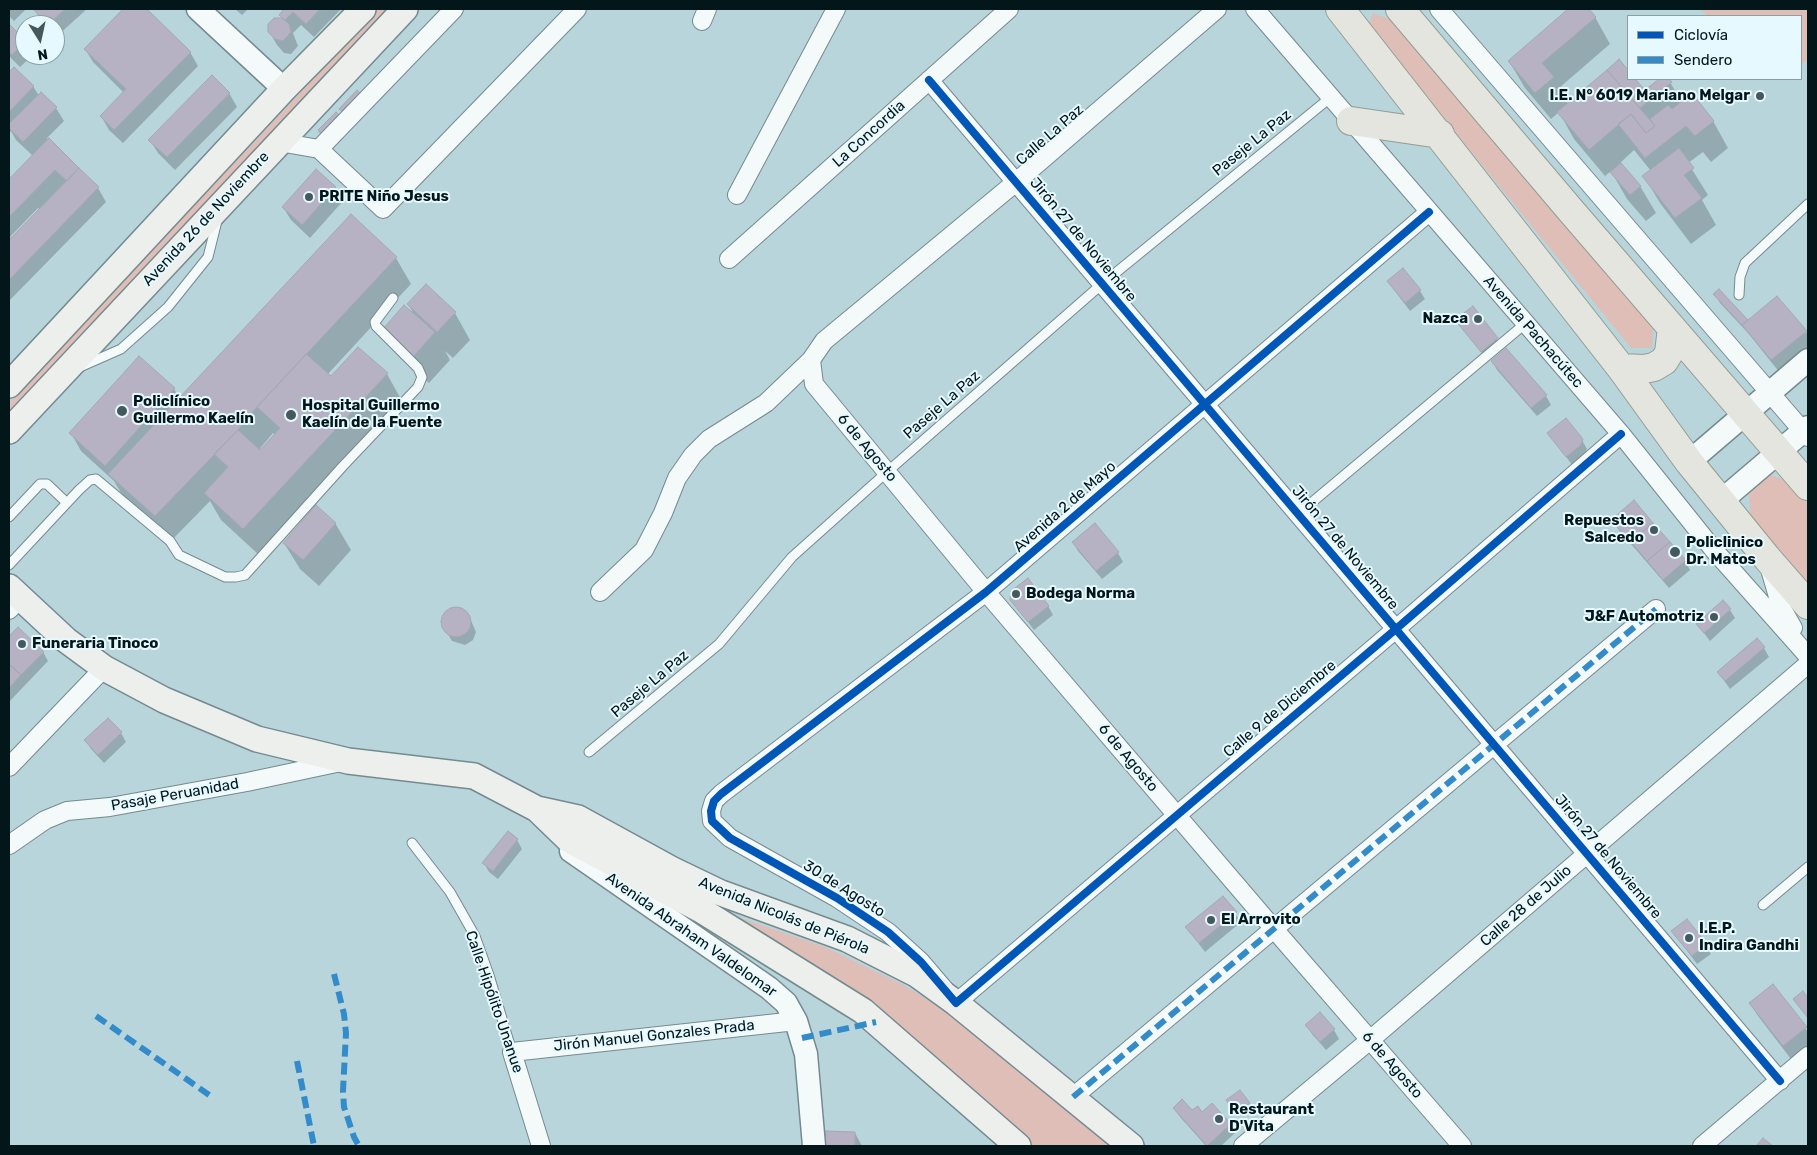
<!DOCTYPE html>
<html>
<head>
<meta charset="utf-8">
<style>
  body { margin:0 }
  #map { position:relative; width:1817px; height:1155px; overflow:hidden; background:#b9d5dc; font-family:Rubik,sans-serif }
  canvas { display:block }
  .frame { position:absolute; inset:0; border:10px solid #03161a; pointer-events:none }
  .legend { position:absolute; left:1627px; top:15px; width:175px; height:65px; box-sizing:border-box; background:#e5f9fe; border:1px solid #8b9ea3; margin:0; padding:6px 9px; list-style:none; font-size:15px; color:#03161a }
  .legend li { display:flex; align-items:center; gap:10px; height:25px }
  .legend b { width:25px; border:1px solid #8b9ea3 }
  .north { position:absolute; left:15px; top:15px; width:50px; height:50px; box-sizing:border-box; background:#e5f9fe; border:1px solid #8b9ea3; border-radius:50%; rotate:170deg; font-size:14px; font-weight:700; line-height:20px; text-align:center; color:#03161a }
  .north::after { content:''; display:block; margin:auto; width:18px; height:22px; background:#43595e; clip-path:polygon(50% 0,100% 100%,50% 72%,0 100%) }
</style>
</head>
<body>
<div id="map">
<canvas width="1817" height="1155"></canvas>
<div class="frame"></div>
<ul class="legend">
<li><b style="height:6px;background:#0057b8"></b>Ciclovía</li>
<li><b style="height:6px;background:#338cc9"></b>Sendero</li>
</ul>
<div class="north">N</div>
</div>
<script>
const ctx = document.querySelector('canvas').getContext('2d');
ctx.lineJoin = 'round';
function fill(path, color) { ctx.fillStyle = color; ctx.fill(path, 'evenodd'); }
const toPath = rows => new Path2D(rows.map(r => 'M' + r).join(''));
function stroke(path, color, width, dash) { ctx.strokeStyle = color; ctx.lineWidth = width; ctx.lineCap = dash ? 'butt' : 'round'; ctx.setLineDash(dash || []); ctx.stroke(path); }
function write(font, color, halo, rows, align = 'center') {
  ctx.font = font + ' Rubik,sans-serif'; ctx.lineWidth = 4; ctx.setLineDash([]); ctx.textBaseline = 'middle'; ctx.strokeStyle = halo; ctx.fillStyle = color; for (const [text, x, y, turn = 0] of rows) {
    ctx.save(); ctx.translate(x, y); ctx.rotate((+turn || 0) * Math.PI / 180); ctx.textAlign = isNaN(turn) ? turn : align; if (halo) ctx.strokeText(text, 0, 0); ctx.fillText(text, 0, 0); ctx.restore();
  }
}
const green = toPath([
  [379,9,393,9,9,413,9,403],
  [1701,9,1808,9,1808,59,1801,65,1801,16,1707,16],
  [1373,13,1389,19,1653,328,1652,348,1631,348,1368,25],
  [1766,473,1791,483,1808,504,1808,583,1751,520,1748,486],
  [729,914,825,947,904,985,976,1030,1119,1146,1030,1146]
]);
const shadow = toPath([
  [9,9,26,9,14,21,9,16],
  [34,9,87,9,56,37,55,25,45,25],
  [125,9,145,9,190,52,198,66,123,143,109,130,101,116,124,93,93,62,85,49],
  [235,9,248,9,242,15],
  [286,9,341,9,314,37,301,25,293,33,298,46,291,54,284,53,277,45,269,31,283,19,280,15],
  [1570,9,1587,9,1595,17,1610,44,1559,88,1568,104,1619,61,1628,72,1628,79,1634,79,1645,92,1661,79,1668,79,1682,102,1713,121,1728,148,1711,162,1703,152,1688,163,1708,195,1702,200,1716,225,1691,244,1660,203,1644,176,1651,171,1634,150,1620,163,1640,186,1656,213,1646,221,1627,199,1611,171,1605,176,1574,139,1559,112,1551,119,1525,88,1509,61],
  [9,25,25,41,25,55,33,55,20,67,9,56],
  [14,69,33,86,39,96,56,108,64,121,47,138,98,188,106,202,9,301,9,242,40,210,38,208,9,238,9,180,33,156,16,140,11,131,9,134,9,74],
  [229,93,237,107,175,170,158,153,150,140],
  [335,188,343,201,310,238,291,220,283,207],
  [396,258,411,284,327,375,331,378,387,374,402,401,259,555,221,520,210,501,170,542,126,501,114,481,81,451,71,433,139,358,174,389,180,399],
  [273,433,275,435,259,453,258,451],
  [1388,282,1420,291,1425,299,1410,311],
  [1715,295,1748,322,1806,331,1808,336,1808,349,1780,373,1748,333,1720,303],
  [408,304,455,313,470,340,453,358,445,351,450,360,429,383,399,357,383,330,415,316],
  [1473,308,1502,347,1487,360,1457,320],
  [1492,361,1546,396,1551,405,1537,416,1497,370],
  [1549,433,1582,440,1587,449,1585,454,1572,465],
  [1634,502,1685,561,1690,570,1669,588,1618,529,1613,520],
  [335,523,351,550,319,586,300,569,284,543],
  [1094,524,1118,553,1123,562,1102,579,1078,551,1073,542],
  [1011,599,1048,606,1053,615,1034,630],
  [456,608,460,608,468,614,476,632,473,640,465,645,452,641,444,628,443,619,447,611],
  [1730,610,1735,618,1710,641,1698,625],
  [18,629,43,652,48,661,9,702,9,638],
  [1764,648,1769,657,1730,689,1718,672],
  [108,719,121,733,126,742,104,763,91,749,86,740],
  [508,833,517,840,522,849,498,879,489,872,484,863],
  [1223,898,1241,922,1205,952,1187,928],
  [1687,921,1711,954,1697,964,1673,932],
  [1773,986,1808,1032,1808,1046,1791,1059,1758,1016,1750,1003],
  [1307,1025,1334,1030,1339,1039,1326,1050,1312,1034],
  [1249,1103,1251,1107,1239,1116,1230,1104],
  [1174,1108,1201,1114,1230,1125,1235,1133,1221,1146,1206,1146,1180,1117],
  [826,1132,855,1133,862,1146,825,1146]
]);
const building = toPath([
  [33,9,65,9,48,25,33,9],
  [123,9,147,9,191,52,114,130,100,116,126,89,84,49,123,9],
  [284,9,320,9,306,24,293,12,285,20,279,15,284,9],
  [1568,9,1589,9,1596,17,1542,63,1554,77,1535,93,1508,61,1568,9],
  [274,18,282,18,289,24,291,32,283,41,275,39,268,32,268,24,274,18],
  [9,24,25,40,25,42,12,55,9,52,9,24],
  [1619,59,1628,70,1628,79,1635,79,1645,90,1659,79,1669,79,1672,82,1640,108,1607,70,1619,59],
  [14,67,34,86,9,112,9,72,14,67],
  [1607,70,1655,126,1646,133,1631,114,1589,150,1557,112,1607,70],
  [212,75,230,93,167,157,148,140,212,75],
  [357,90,360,93,343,112,339,109,357,90],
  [41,92,57,107,23,142,9,128,9,124,41,92],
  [1692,93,1714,121,1695,136,1686,126,1645,158,1618,124,1631,114,1646,133,1655,126,1650,119,1668,105,1672,109,1692,93],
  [336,112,339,115,321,134,318,130,336,112],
  [49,138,79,168,67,181,55,170,9,217,9,179,49,138],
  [1679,148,1694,168,1684,175,1702,198,1675,218,1642,176,1679,148],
  [1621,163,1641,186,1630,195,1610,172,1621,163],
  [79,168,99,187,9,280,9,240,79,168],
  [316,169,336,187,302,225,282,207,316,169],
  [351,214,397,257,257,407,238,430,155,516,108,474,351,214],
  [1403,268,1421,290,1405,303,1387,281,1403,268],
  [426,284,456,312,437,332,407,304,426,284],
  [1719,289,1748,320,1742,325,1713,294,1719,289],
  [1777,296,1807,331,1771,360,1742,325,1777,296],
  [404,305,435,332,413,357,382,330,404,305],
  [1473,306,1498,338,1481,352,1455,320,1473,306],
  [358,347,388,373,243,529,204,493,228,467,214,454,238,430,260,450,280,428,257,407,306,354,331,376,358,347],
  [1506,348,1547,395,1531,408,1491,361,1506,348],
  [139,356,175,388,105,466,69,433,139,356],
  [1566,418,1583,439,1581,445,1566,457,1547,433,1566,418],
  [1634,500,1653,523,1631,542,1611,520,1634,500],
  [316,505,336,523,303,560,283,543,316,505],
  [1095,523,1119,552,1096,571,1072,542,1095,523],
  [1653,523,1670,542,1647,561,1631,542,1653,523],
  [1670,542,1686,560,1663,580,1647,561,1670,542],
  [1028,578,1049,606,1028,622,1010,600,1011,591,1028,578],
  [1723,600,1731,609,1704,633,1696,624,1723,600],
  '441 622a15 15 0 1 1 30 0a15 15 0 1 1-30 0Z',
  [18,627,44,652,21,675,9,664,9,636,18,627],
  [1757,638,1765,647,1725,681,1717,672,1757,638],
  [9,664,21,675,9,688,9,664],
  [108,718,122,732,98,755,84,740,108,718],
  [508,831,518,839,493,871,482,863,508,831],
  [1223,896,1237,912,1199,943,1185,927,1223,896],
  [1687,919,1707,944,1692,956,1671,931,1687,919],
  [1773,984,1807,1027,1783,1046,1749,1003,1773,984],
  [1803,991,1808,998,1808,1018,1793,999,1803,991],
  [1320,1012,1335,1029,1320,1042,1305,1025,1320,1012],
  [1240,1090,1250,1103,1236,1113,1226,1100,1240,1090],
  [1182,1099,1192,1110,1198,1106,1202,1112,1212,1103,1231,1124,1207,1146,1173,1108,1182,1099],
  [825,1131,855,1132,855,1146,824,1146,825,1131],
  [1763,1138,1773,1146,1756,1146,1763,1138]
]);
const service = toPath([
  [1739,295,1740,277,1745,263,1808,204],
  [80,367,121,349,168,307,208,257,217,221],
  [1298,514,1526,323],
  [9,517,40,484,47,484,67,503],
  [9,565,79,490,90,480,96,479,170,541,179,555,225,577,236,577,245,575,343,466,418,387,422,377,418,368,376,326,375,322,393,298],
  [589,752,719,644,792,557,887,472,1102,284,1331,97],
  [412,843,450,892,475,936,489,975,512,1052],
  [1763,905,1808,867]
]);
const minor = toPath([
  [1255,9,1621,434,1713,549,1808,656],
  [1439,9,1808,437],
  [702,21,707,9],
  [929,80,1780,1081],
  [279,142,319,149,383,209,577,9],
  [319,149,454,9],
  [737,195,836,9],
  [1429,212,986,592,721,794,714,801,711,811,712,821,730,838,837,898,888,932,921,962,956,1003,1396,629,1621,434],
  [729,259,1009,9],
  [811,360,814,384,986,592,1274,929,1462,1146],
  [1769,566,1781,607,1793,628],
  [600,592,644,550,663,513,677,478,693,455,709,439,766,403,811,360,824,341,1016,182,1217,9],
  [9,610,20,598],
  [9,767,104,668],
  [9,845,45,820,67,811,110,807,247,782,341,762],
  [1073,1097,1656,609],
  [541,1146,512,1052,796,1021],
  [1243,1146,1370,1040,1808,664],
  [1702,1146,1808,1056]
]);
const tertiary = toPath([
  [198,9,284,89],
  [1689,462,1808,360],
  [1721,501,1808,427],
  [571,851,769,988,786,1003,796,1021,806,1054,814,1146]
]);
const secondary = toPath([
  [9,385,284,89,363,9],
  [9,431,405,9],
  [9,587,66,640,104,668,164,700,257,739,348,761,474,776,537,809,578,818,671,869,721,893,847,939,916,974,956,1003,1131,1146],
  [537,809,569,840,701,910,863,1011,1018,1146]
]);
const primary = toPath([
  [1340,9,1621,368,1689,462,1767,558,1808,605],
  [1400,9,1572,212,1808,486],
  [1351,121,1440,134],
  [1621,368,1644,369,1654,367,1664,361,1669,353,1672,328]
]);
const quiet = toPath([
  [334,974,344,1014,346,1033,343,1091,344,1107,354,1137,359,1146],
  [96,1016,212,1097],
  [802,1038,876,1022],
  [297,1061,314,1146],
  [1073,1097,1656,609]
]);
const cycleway = toPath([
  [929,80,1780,1081],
  [1429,212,986,592,721,794,714,801,711,811,712,821,730,838,837,898,888,932,921,962,956,1003,1396,629,1621,434]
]);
const markers = [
  [1760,96,5,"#43595e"],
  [309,197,5,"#43595e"],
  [1478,319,5,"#43595e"],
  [122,411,6,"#43595e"],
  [291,415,6,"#43595e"],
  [1654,530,5,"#43595e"],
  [1675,552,6,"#43595e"],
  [1016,594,5,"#43595e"],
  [1714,617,5,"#43595e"],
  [22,644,5,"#43595e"],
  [1211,920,5,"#43595e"],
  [1689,938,5,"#43595e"],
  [1219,1119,5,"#43595e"]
];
const poiNames = [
  ["I.E. N° 6019 Mariano Melgar",1750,96,"right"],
  ["PRITE Niño Jesus",319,197],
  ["Nazca",1468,319,"right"],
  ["Policlínico",133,402],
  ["Guillermo Kaelín",133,419],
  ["Hospital Guillermo",302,406],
  ["Kaelín de la Fuente",302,423],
  ["Repuestos",1644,521,"right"],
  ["Salcedo",1644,538,"right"],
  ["Policlinico",1686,543],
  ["Dr. Matos",1686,560],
  ["Bodega Norma",1026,594],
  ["J&F Automotriz",1704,617,"right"],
  ["Funeraria Tinoco",32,644],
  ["El Arrovito",1221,920],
  ["I.E.P.",1699,929],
  ["Indira Gandhi",1699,946],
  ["Restaurant",1229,1110],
  ["D'Vita",1229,1127]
];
const streetNames = [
  ["La Concordia",869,134,-42],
  ["Calle La Paz",1050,135,-41],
  ["Paseje La Paz",1252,143,-39],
  ["Avenida 26 de Noviembre",206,219,-47],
  ["Jirón 27 de Noviembre",1083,240,50],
  ["Avenida Pachacútec",1533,332,49],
  ["Paseje La Paz",942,405,-41],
  ["6 de Agosto",867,448,50],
  ["Avenida 2 de Mayo",1065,507,-41],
  ["Jirón 27 de Noviembre",1345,548,50],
  ["Paseje La Paz",650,684,-40],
  ["Calle 9 de Diciembre",1280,709,-40],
  ["6 de Agosto",1128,758,50],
  ["Pasaje Peruanidad",175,795,-10],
  ["Jirón 27 de Noviembre",1608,857,50],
  ["30 de Agosto",844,889,32],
  ["Calle 28 de Julio",1526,906,-41],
  ["Avenida Nicolás de Piérola",784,916,22],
  ["Avenida Abraham Valdelomar",691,935,35],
  ["Calle Hipólito Unanue",494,1002,71],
  ["Jirón Manuel Gonzales Prada",654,1036,-6],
  ["6 de Agosto",1392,1065,49]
];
fill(green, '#debeb7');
fill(shadow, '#0003');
fill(building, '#b7b1c4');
stroke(building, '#a2a9b1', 1);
stroke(service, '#748a8f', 11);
stroke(minor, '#748a8f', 20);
stroke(tertiary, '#748a8f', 25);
stroke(secondary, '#748a8f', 28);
stroke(primary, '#939d92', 30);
stroke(service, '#f4f9fa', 9);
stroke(minor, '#f4f9fa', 18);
stroke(tertiary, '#f4f9fa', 22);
stroke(secondary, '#ecefec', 25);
stroke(primary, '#e4e5df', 28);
stroke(quiet, '#338cc9', 6, [12, 6]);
stroke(cycleway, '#0057b8', 8);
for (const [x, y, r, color] of markers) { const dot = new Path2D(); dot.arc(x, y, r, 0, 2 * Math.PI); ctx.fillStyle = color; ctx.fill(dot); stroke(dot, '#e5f9fe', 2); }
write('bold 15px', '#03161a', '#e5f9fe', poiNames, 'left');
write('15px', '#03161a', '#e5f9fe', streetNames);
</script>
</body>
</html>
